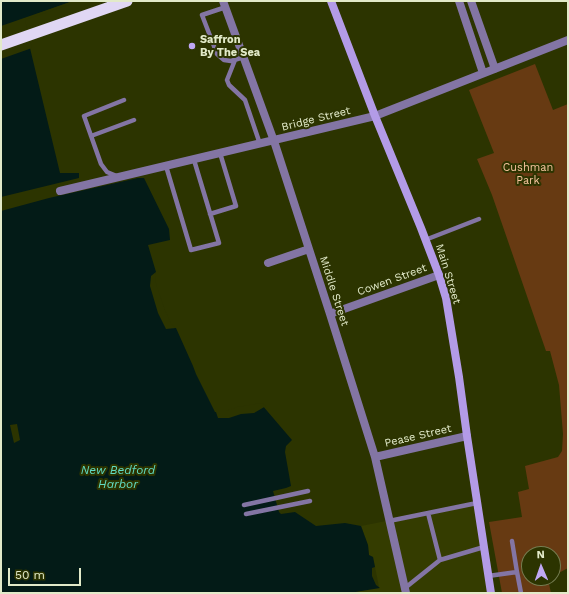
<!DOCTYPE html>
<html>
<head>
<meta charset="utf-8">
<style>
  body { margin:0 }
  #map { position:relative; width:569px; height:594px; overflow:hidden; background:#2c3400; font-family:"Work Sans",sans-serif }
  canvas { display:block }
  .frame { position:absolute; inset:0; border:2px solid #e2eac9; pointer-events:none }
  .north { position:absolute; left:521px; top:546px; width:40px; height:40px; box-sizing:border-box; background:#2c3400; border:1px solid #757d50; border-radius:50%; rotate:358deg; font-size:11px; font-weight:700; line-height:16px; text-align:center; color:#e2eac9 }
  .north::after { content:''; display:block; margin:auto; width:14px; height:18px; background:#c0a8f4; clip-path:polygon(50% 0,100% 100%,50% 72%,0 100%) }
  .scale { position:absolute; left:8px; top:568px; width:73px; height:18px; box-sizing:border-box; border:2px solid #e2eac9; border-top:0; padding-left:5px; font-size:12px; line-height:14px; white-space:nowrap; color:#e2eac9; -webkit-text-stroke:3px #2c3400; paint-order:stroke }
</style>
</head>
<body>
<div id="map">
<canvas width="569" height="594"></canvas>
<div class="frame"></div>
<div class="north">N</div>
<div class="scale">50 m</div>
</div>
<script>
const ctx = document.querySelector('canvas').getContext('2d');
ctx.lineJoin = 'round';
function fill(path, color) { ctx.fillStyle = color; ctx.fill(path, 'evenodd'); }
const toPath = rows => new Path2D(rows.map(r => 'M' + r).join(''));
function stroke(path, color, width, dash) { ctx.strokeStyle = color; ctx.lineWidth = width; ctx.lineCap = dash ? 'butt' : 'round'; ctx.setLineDash(dash || []); ctx.stroke(path); }
function write(font, color, halo, rows, align = 'center') {
  ctx.font = font + ' "Work Sans",sans-serif'; ctx.lineWidth = 4; ctx.setLineDash([]); ctx.textBaseline = 'middle'; ctx.strokeStyle = halo; ctx.fillStyle = color; for (const [text, x, y, turn = 0] of rows) {
    ctx.save(); ctx.translate(x, y); ctx.rotate((+turn || 0) * Math.PI / 180); ctx.textAlign = isNaN(turn) ? turn : align; if (halo) ctx.strokeText(text, 0, 0); ctx.fillText(text, 0, 0); ctx.restore();
  }
}
const built = toPath([
  [477,503,491,593,349,593,379,587,373,557,369,555,368,545,361,526]
]);
const green = toPath([
  [535,64,553,110,568,104,568,568,553,576,553,554,529,554,529,578,549,578,548,579,551,593,502,593,489,522,522,517,518,492,529,489,525,466,558,457,562,451,563,434,559,385,550,351,546,351,492,195,477,159,494,153,469,90]
]);
const water = toPath([
  [1,1,73,1,23,19,60,173,79,173,79,178,1,197],
  [138,178,144,178,169,229,170,240,148,245,156,272,153,279,171,328,176,328,193,366,196,374,215,412,216,412,218,413,262,405,292,440,286,446,285,452,291,486,286,488,273,491,279,512,281,514,295,512,316,526,345,523,361,526,368,545,369,555,373,557,375,567,372,568,372,576,376,585,380,588,349,593,1,593,1,211,49,198]
]);
const pier = toPath([
  [73,1,75,1,74,3,25,20,32,48,1,59,1,26],
  [156,272,155,279,157,287,165,310,171,324,176,328,166,329,158,313,150,286,151,276],
  [262,403,266,406,254,413,241,414,229,418,218,418,216,412,218,411,226,411,237,407],
  [17,424,20,440,14,443,10,425]
]);
const service = toPath([
  [226,7,202,15,217,54,224,60,231,61,244,57],
  [235,60,227,80,229,85,245,100,260,144],
  [91,136,134,120],
  [166,166,191,250,219,243,194,160],
  [119,177,107,172,101,164,84,116,124,100],
  [210,214,236,206,220,153],
  [425,240,479,219],
  [244,505,308,491],
  [428,513,440,560],
  [246,514,310,501],
  [389,521,477,503],
  [517,572,521,593],
  [488,576,517,572,512,541],
  [405,588,440,560,484,547]
]);
const minor = toPath([
  [223,1,274,141,330,314,375,457,406,593],
  [459,1,483,73],
  [471,1,495,69],
  [60,191,375,116,568,40],
  [268,263,309,249],
  [330,314,439,275],
  [375,457,467,436]
]);
const secondary = toPath([
  [331,1,375,116,421,228,439,275,446,298,459,377,467,436,491,593]
]);
const trunk = toPath([
  [1,45,127,1]
]);
const markers = [
  [192,46,4,"#c0a8f4"]
];
const poiNames = [
  ["Saffron",200,40],
  ["By The Sea",200,53]
];
const streetNames = [
  ["Bridge Street",316,119,-14],
  ["Main Street",448,274,73],
  ["Cowen Street",392,280,-20],
  ["Middle Street",334,291,72],
  ["Pease Street",418,436,-13]
];
const parkNames = [
  ["Cushman",528,168],
  ["Park",528,181]
];
const waterNames = [
  ["New Bedford",118,470],
  ["Harbor",118,484]
];
fill(built, '#343c00');
fill(green, '#673a12');
fill(water, '#031b17');
fill(pier, '#2c3400');
stroke(service, '#8375a4', 4.5);
stroke(minor, '#8375a4', 8);
stroke(secondary, '#b39be7', 8);
stroke(trunk, '#e0d7f4', 11);
for (const [x, y, r, color] of markers) { const dot = new Path2D(); dot.arc(x, y, r, 0, 2 * Math.PI); ctx.fillStyle = color; ctx.fill(dot); stroke(dot, '#2c3400', 1.5); }
write('bold 11px', '#e2eac9', '#2c3400', poiNames, 'left');
write('11px', '#e2eac9', '#2c3400', streetNames);
write('11px', '#f7c49e', '#2c3400', parkNames);
write('italic 12px', '#61dbc2', '#2c3400', waterNames);
</script>
</body>
</html>
